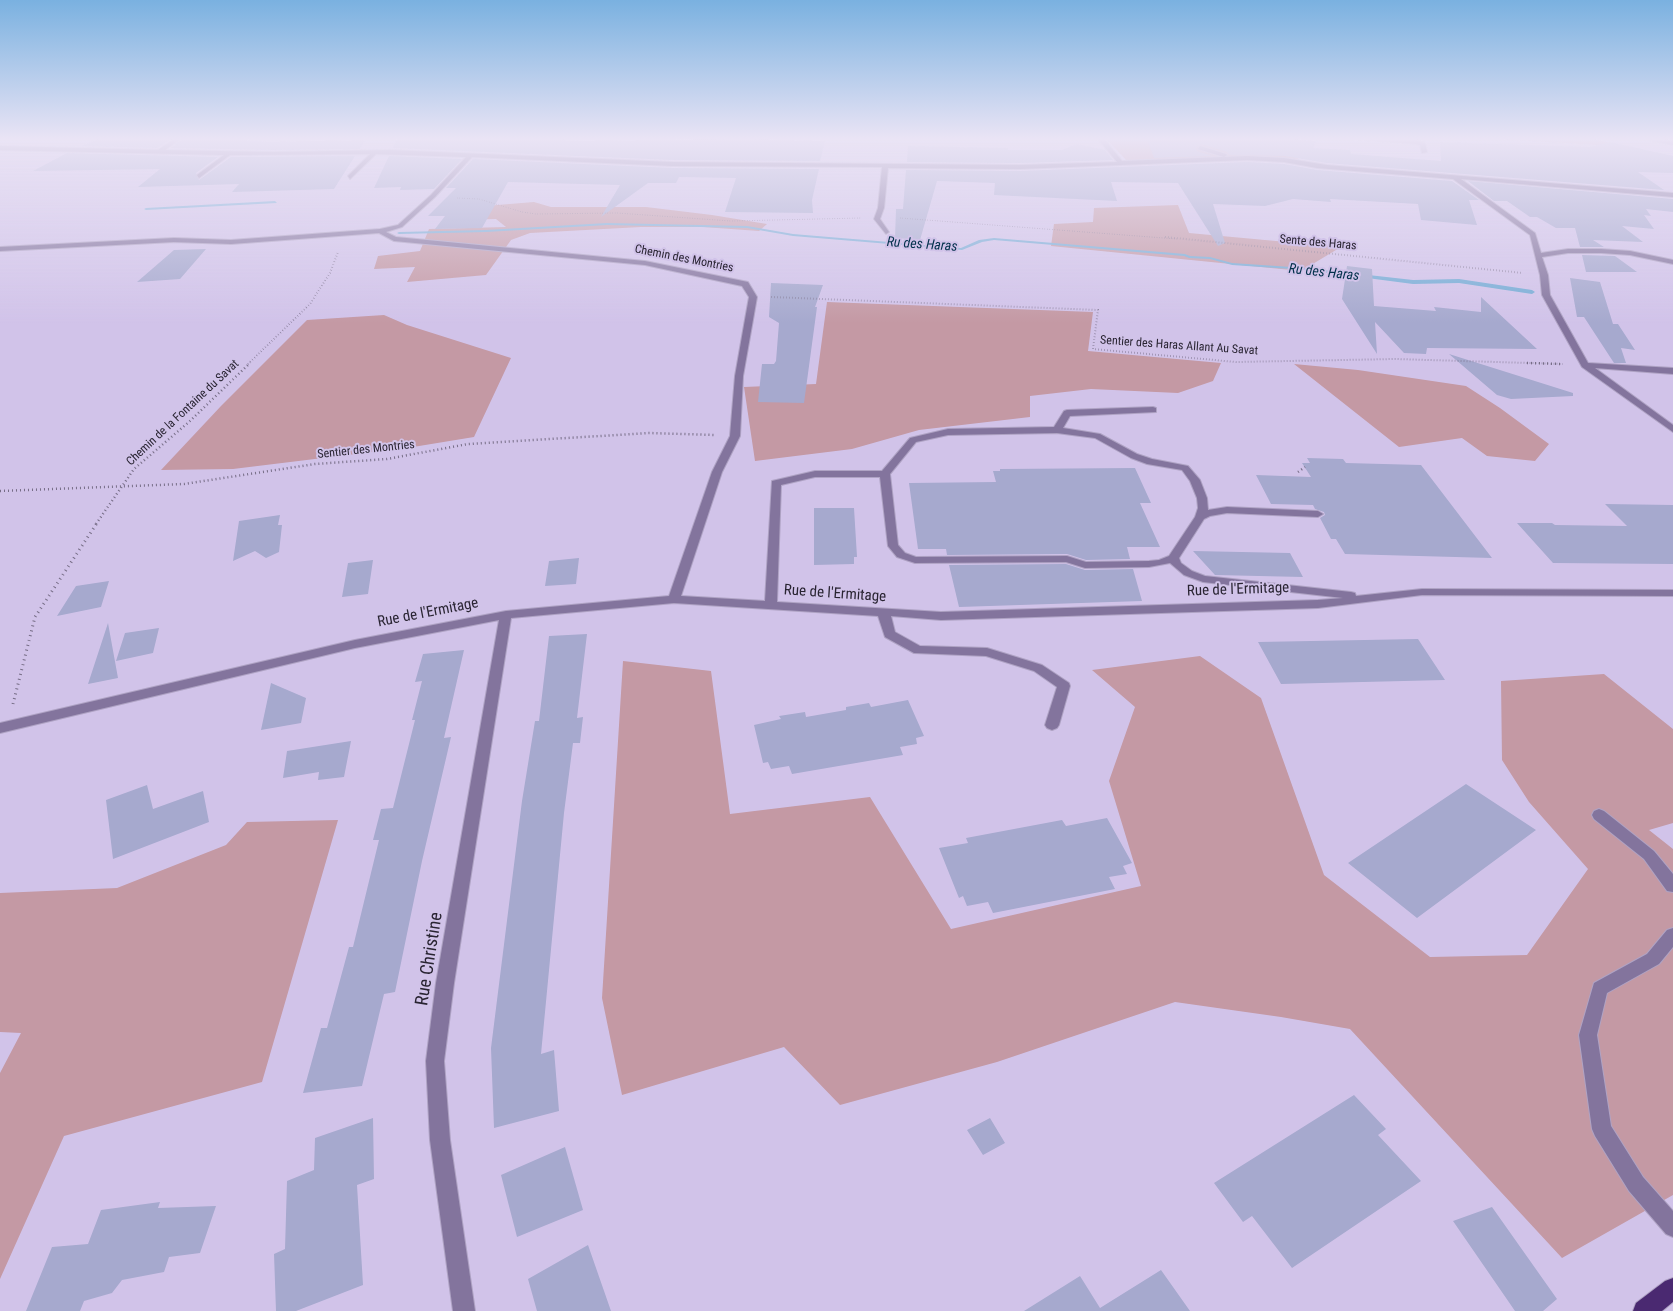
<!DOCTYPE html>
<html>
<head>
<meta charset="utf-8">
<style>
  body { margin:0 }
  canvas { display:block; background:#d1c3e9 }
</style>
</head>
<body>
<canvas width="1673" height="1311"></canvas>
<script>
const ctx = document.querySelector('canvas').getContext('2d');
ctx.lineJoin = 'round';
function fill(path, color) { ctx.fillStyle = color; ctx.fill(path, 'evenodd'); }
const toPath = rows => new Path2D(rows.map(r => 'M' + r).join(''));
function stroke(path, color, width, dash) { ctx.strokeStyle = color; ctx.lineWidth = width; ctx.lineCap = dash ? 'butt' : 'round'; ctx.setLineDash(dash || []); ctx.stroke(path); }
function write(font, color, halo, rows, align = 'center') {
  ctx.font = font + ' "Roboto Condensed",sans-serif'; ctx.lineWidth = 4; ctx.setLineDash([]); ctx.textBaseline = 'middle'; ctx.strokeStyle = halo; ctx.fillStyle = color; for (const [text, x, y, turn = 0] of rows) {
    ctx.save(); ctx.translate(x, y); ctx.rotate((+turn || 0) * Math.PI / 180); ctx.textAlign = isNaN(turn) ? turn : align; if (halo) ctx.strokeText(text, 0, 0); ctx.fillText(text, 0, 0); ctx.restore();
  }
}
const green = toPath([
  [1106,139,1294,139,1298,159,1257,157,1127,161],
  [1499,139,1594,139,1623,146,1612,146],
  [534,202,551,207,646,207,712,215,767,224,759,231,703,227,641,227,530,233,511,240,486,275,407,282,415,267,374,269,378,256,420,251,429,229,506,227,496,219,456,220,473,207],
  [1178,205,1189,233,1341,247,1301,271,1051,246,1054,224,1093,222,1094,208],
  [827,302,1093,312,1088,351,1221,363,1213,381,1178,393,1091,389,1030,396,1030,417,919,430,852,449,755,461,744,387,816,384],
  [384,315,407,325,511,358,474,437,413,447,233,469,161,470,221,406,307,320],
  [1294,364,1358,370,1466,386,1500,408,1549,444,1535,461,1487,456,1462,438,1399,447],
  [1200,656,1261,698,1324,875,1430,957,1527,955,1588,869,1529,802,1502,760,1501,681,1604,674,1673,729,1673,823,1649,830,1673,849,1673,1195,1562,1258,1350,1029,1281,1017,1175,1002,997,1062,840,1105,784,1047,622,1095,602,998,623,661,711,671,730,814,870,797,951,929,1141,886,1109,781,1135,707,1092,670],
  [338,820,262,1082,64,1136,0,1279,0,1073,21,1033,0,1032,0,893,117,888,226,845,247,822]
]);
const stream = toPath([
  [275,201,277,203,146,210,144,209,146,208,275,201],
  [607,223,747,226,793,234,961,248,979,240,994,238,1185,254,1190,256,1210,257,1232,263,1306,268,1413,280,1459,279,1532,290,1535,292,1532,294,1459,283,1413,284,1306,270,1232,265,1210,259,1189,258,1184,256,994,240,982,242,962,250,793,236,747,228,607,225,486,232,399,234,397,233,399,232,486,230,607,223]
]);
const building = toPath([
  [99,139,171,139,157,148,81,146],
  [182,139,249,139,245,142,365,140,360,149,273,150,171,148],
  [397,139,563,139,565,141,746,139,825,141,820,161,672,160,393,148],
  [1147,139,1290,139,1316,141,1313,148,1350,150,1351,154,1441,161,1440,142,1590,147,1610,142,1673,156,1673,173,1638,172,1664,190,1327,163,1284,156,1229,155,1227,152,1201,144,1196,148,1197,151,1213,156,1154,158],
  [1076,144,1105,150,1113,160,1020,163,907,162,908,146,1008,148,1008,150,1062,150],
  [67,153,218,157,196,173,199,180,231,157,355,156,334,189,232,192,239,184,138,187,160,169,33,171],
  [389,156,462,159,434,189,400,190,401,187,374,188],
  [473,159,672,168,819,169,812,200,813,213,725,212,736,178,679,177,676,183,648,183,601,217,620,185,508,182,482,228,435,229,445,216,428,216,456,188,446,188],
  [1247,162,1284,164,1317,170,1452,181,1479,200,1469,200,1477,225,1421,220,1418,204,1330,199,1331,202,1293,199,1265,206,1213,204,1225,243,1218,246,1178,183,1111,182,1117,201,994,195,995,183,937,181,920,240,895,238,896,209,903,209,906,170,1020,171],
  [1468,181,1673,199,1673,212,1646,209,1651,216,1644,215,1654,229,1622,226,1643,242,1593,240,1604,247,1580,247,1575,228,1556,228,1537,217,1530,217,1507,201,1494,201],
  [206,249,180,279,137,282,174,250],
  [1582,255,1615,256,1637,272,1586,272],
  [1347,266,1372,269,1374,306,1436,311,1434,307,1481,312,1481,297,1537,349,1427,348,1426,354,1404,353,1375,322,1377,354,1342,299],
  [1570,278,1600,282,1613,324,1618,324,1635,350,1621,348,1626,363,1614,363,1584,317,1577,317],
  [771,283,823,285,815,307,817,307,804,403,758,402,762,364,774,364,776,361,779,323,769,317],
  [1449,354,1573,393,1573,396,1511,399,1497,395],
  [1307,458,1343,459,1346,463,1421,465,1492,558,1345,554,1336,539,1331,539,1320,518,1325,515,1324,512,1315,509,1313,505,1271,504,1256,475,1311,477,1302,463,1310,463],
  [1135,468,1151,503,1140,503,1160,547,1127,547,1130,559,1086,560,1067,554,947,555,946,549,918,549,909,483,996,482,993,471,1000,471,1000,469],
  [1605,504,1673,505,1673,564,1553,563,1517,523,1552,523,1555,525,1627,526],
  [814,508,854,508,857,557,854,557,854,564,814,565],
  [280,515,278,525,282,525,279,552,266,558,255,551,233,561,239,521],
  [1193,551,1290,553,1303,577,1215,575],
  [579,558,576,584,545,586,549,561],
  [373,560,368,594,342,597,348,563],
  [1066,564,1085,570,1133,569,1142,601,959,607,949,565],
  [109,581,101,607,57,616,76,586],
  [108,623,118,678,88,684],
  [159,628,153,653,116,661,125,633],
  [587,634,577,718,583,717,580,743,573,743,564,813,541,1054,554,1050,559,1111,494,1128,491,1048,522,801,535,721,539,721,549,636],
  [1418,639,1445,680,1281,684,1258,642],
  [464,650,444,738,451,737,422,861,395,992,384,994,362,1086,303,1093,321,1028,327,1028,349,947,353,947,379,840,373,840,381,809,393,808,415,720,412,720,422,681,415,682,423,654],
  [271,683,306,698,301,723,261,730],
  [908,700,924,736,916,738,917,744,900,747,903,755,792,774,789,766,771,769,768,762,763,763,754,725,781,719,779,716,805,712,806,717,846,710,846,707,869,703,871,707],
  [351,741,344,777,318,780,319,772,283,778,287,751],
  [1466,784,1536,830,1417,918,1348,863],
  [147,785,153,809,203,791,209,822,113,859,106,800],
  [1107,818,1132,863,1123,866,1127,874,1109,877,1115,889,993,913,988,902,967,906,963,896,959,898,939,848,968,843,966,838,1062,820,1066,826],
  [1354,1095,1386,1129,1378,1135,1421,1181,1292,1268,1252,1216,1243,1222,1214,1183],
  [373,1118,374,1179,357,1185,363,1285,296,1311,276,1311,274,1254,285,1249,287,1181,314,1170,315,1138],
  [990,1118,1005,1143,983,1155,967,1130],
  [565,1147,583,1210,517,1237,501,1175],
  [160,1202,158,1208,216,1206,200,1253,169,1257,164,1272,122,1280,112,1293,84,1301,80,1311,26,1311,52,1247,88,1244,101,1210],
  [1492,1207,1557,1299,1543,1311,1515,1311,1453,1221],
  [588,1245,611,1311,537,1311,528,1279],
  [1161,1270,1190,1311,1024,1311,1080,1276,1100,1308]
]);
const pathFar3 = toPath([
  [457,198,479,199,522,212,536,214,617,213,731,221,861,218],
  [900,218,1177,239]
]);
const pathFar2 = toPath([
  [1165,237,1523,273],
  [771,297,1098,310,1093,349,1236,362,1395,359,1563,364],
  [248,364,310,304,330,273,338,252]
]);
const pathFar1 = toPath([
  [1527,363,1563,364],
  [1298,472,1305,467],
  [0,491,184,484,315,464,387,459,468,444,649,433,714,435],
  [96,524,134,469,190,421,250,363]
]);
const path = toPath([
  [13,704,35,617,97,523]
]);
const minor = toPath([
  [174,139,180,139,165,150,273,152,390,150,672,162,1020,165,1117,162,1098,139,1104,139,1122,161,1247,156,1284,158,1327,165,1673,193,1673,197,1461,179,1535,233,1541,253,1568,249,1601,249,1630,251,1673,260,1673,264,1630,255,1601,253,1568,253,1542,257,1548,275,1550,295,1588,363,1673,368,1673,374,1595,368,1673,425,1673,432,1582,367,1542,295,1540,275,1530,235,1453,179,1317,168,1284,162,1247,160,1020,169,888,168,884,208,880,219,889,232,886,234,874,219,878,208,882,167,672,166,472,157,435,197,402,227,386,232,396,237,645,261,748,282,757,297,743,376,740,436,722,472,681,596,765,601,772,481,815,471,882,471,910,438,948,429,1054,427,1064,411,1067,410,1153,407,1156,408,1156,412,1070,416,1063,428,1100,434,1137,454,1152,459,1188,466,1200,480,1207,498,1208,510,1227,507,1318,511,1323,514,1318,517,1227,513,1210,516,1204,519,1179,558,1181,563,1192,571,1205,576,1351,592,1355,593,1356,596,1422,589,1673,590,1673,596,1422,595,1318,608,941,620,891,616,895,632,920,646,987,648,1042,665,1069,683,1070,686,1059,725,1057,728,1052,730,1047,728,1045,725,1057,687,1034,671,986,656,914,653,885,637,878,616,674,603,511,618,454,983,444,1061,450,1140,475,1311,453,1311,430,1140,426,1061,436,983,499,620,355,648,0,733,0,723,355,640,506,611,669,596,712,472,730,436,735,376,749,297,742,286,645,265,394,241,379,233,231,244,174,242,0,251,0,247,174,238,231,240,380,229,398,225,431,195,466,157,376,154,350,179,348,176,370,154,230,155,199,178,197,175,224,155,0,150,0,146,158,150,174,139],
  [1057,433,1095,438,1131,458,1147,464,1182,470,1190,481,1197,498,1198,508,1195,517,1169,556,1159,560,1149,561,1086,562,1067,556,916,557,905,553,898,545,890,474,916,442,948,435,1057,433],
  [815,477,880,477,888,546,897,557,915,563,1066,562,1085,568,1149,567,1170,563,1184,575,1203,582,1343,598,1318,600,941,612,777,602,781,485,815,477],
  [1354,139,1416,140,1425,143,1427,152,1422,153,1420,145,1416,144,1354,139],
  [1649,139,1673,141,1673,145,1652,141,1649,139],
  [1200,146,1226,154,1227,155,1224,157,1198,149,1200,146],
  [1599,809,1604,811,1654,851,1673,874,1673,892,1667,891,1644,859,1594,819,1592,815,1594,811,1599,809],
  [1673,928,1673,947,1659,964,1607,993,1597,1035,1611,1126,1643,1177,1673,1211,1673,1237,1666,1234,1629,1191,1595,1136,1592,1129,1579,1035,1594,983,1647,954,1667,930,1673,928]
]);
const major = toPath([
  [1673,1278,1673,1302,1662,1311,1633,1311,1636,1303,1665,1281,1673,1278]
]);
const farStreetnames = [
  ["Sente des Haras",1318,243,5],
  ["Chemin des Montries",684,259,11],
  ["Sentier des Haras Allant Au Savat",1179,346,4],
  ["Chemin de la Fontaine du Savat",183,413,-43],
  ["Sentier des Montries",366,450,-6]
];
const farWaternames = [
  ["Ru des Haras",922,245,4],
  ["Ru des Haras",1324,273,6]
];
const streetNames = [
  ["Rue de l'Ermitage",1238,590,-2],
  ["Rue de l'Ermitage",835,594,4],
  ["Rue de l'Ermitage",428,613,-11]
];
const nearStreetnames = [
  ["Rue Christine",430,959,-81]
];
fill(green, '#c499a4');
fill(stream, '#76acd5');
fill(building, '#a6a9ce');
stroke(minor, '#afa3c4', 2);
stroke(major, '#afa3c4', 2);
stroke(pathFar3, '#766d86', 1, [0.5, 2]);
stroke(pathFar2, '#766d86', 2, [0.5, 2.5]);
stroke(pathFar1, '#766d86', 2.5, [1, 3]);
stroke(path, '#766d86', 3, [1, 4]);
fill(minor, '#83749d');
fill(major, '#4a2971');
const sky = ctx.createLinearGradient(0, 0, 0, 323);
sky.addColorStop(0, '#7ab1e0');
sky.addColorStop(0.43, '#eae4f5');
sky.addColorStop(1, '#eae4f500');
ctx.fillStyle = sky;
ctx.fillRect(0, 0, 1673, 323);
write('12px', '#292432', '#d1c3e9', farStreetnames);
write('italic 14px', '#02304b', '#d1c3e9', farWaternames);
write('15px', '#292432', '#d1c3e9', streetNames);
write('18px', '#292432', '#d1c3e9', nearStreetnames);
</script>
</body>
</html>
